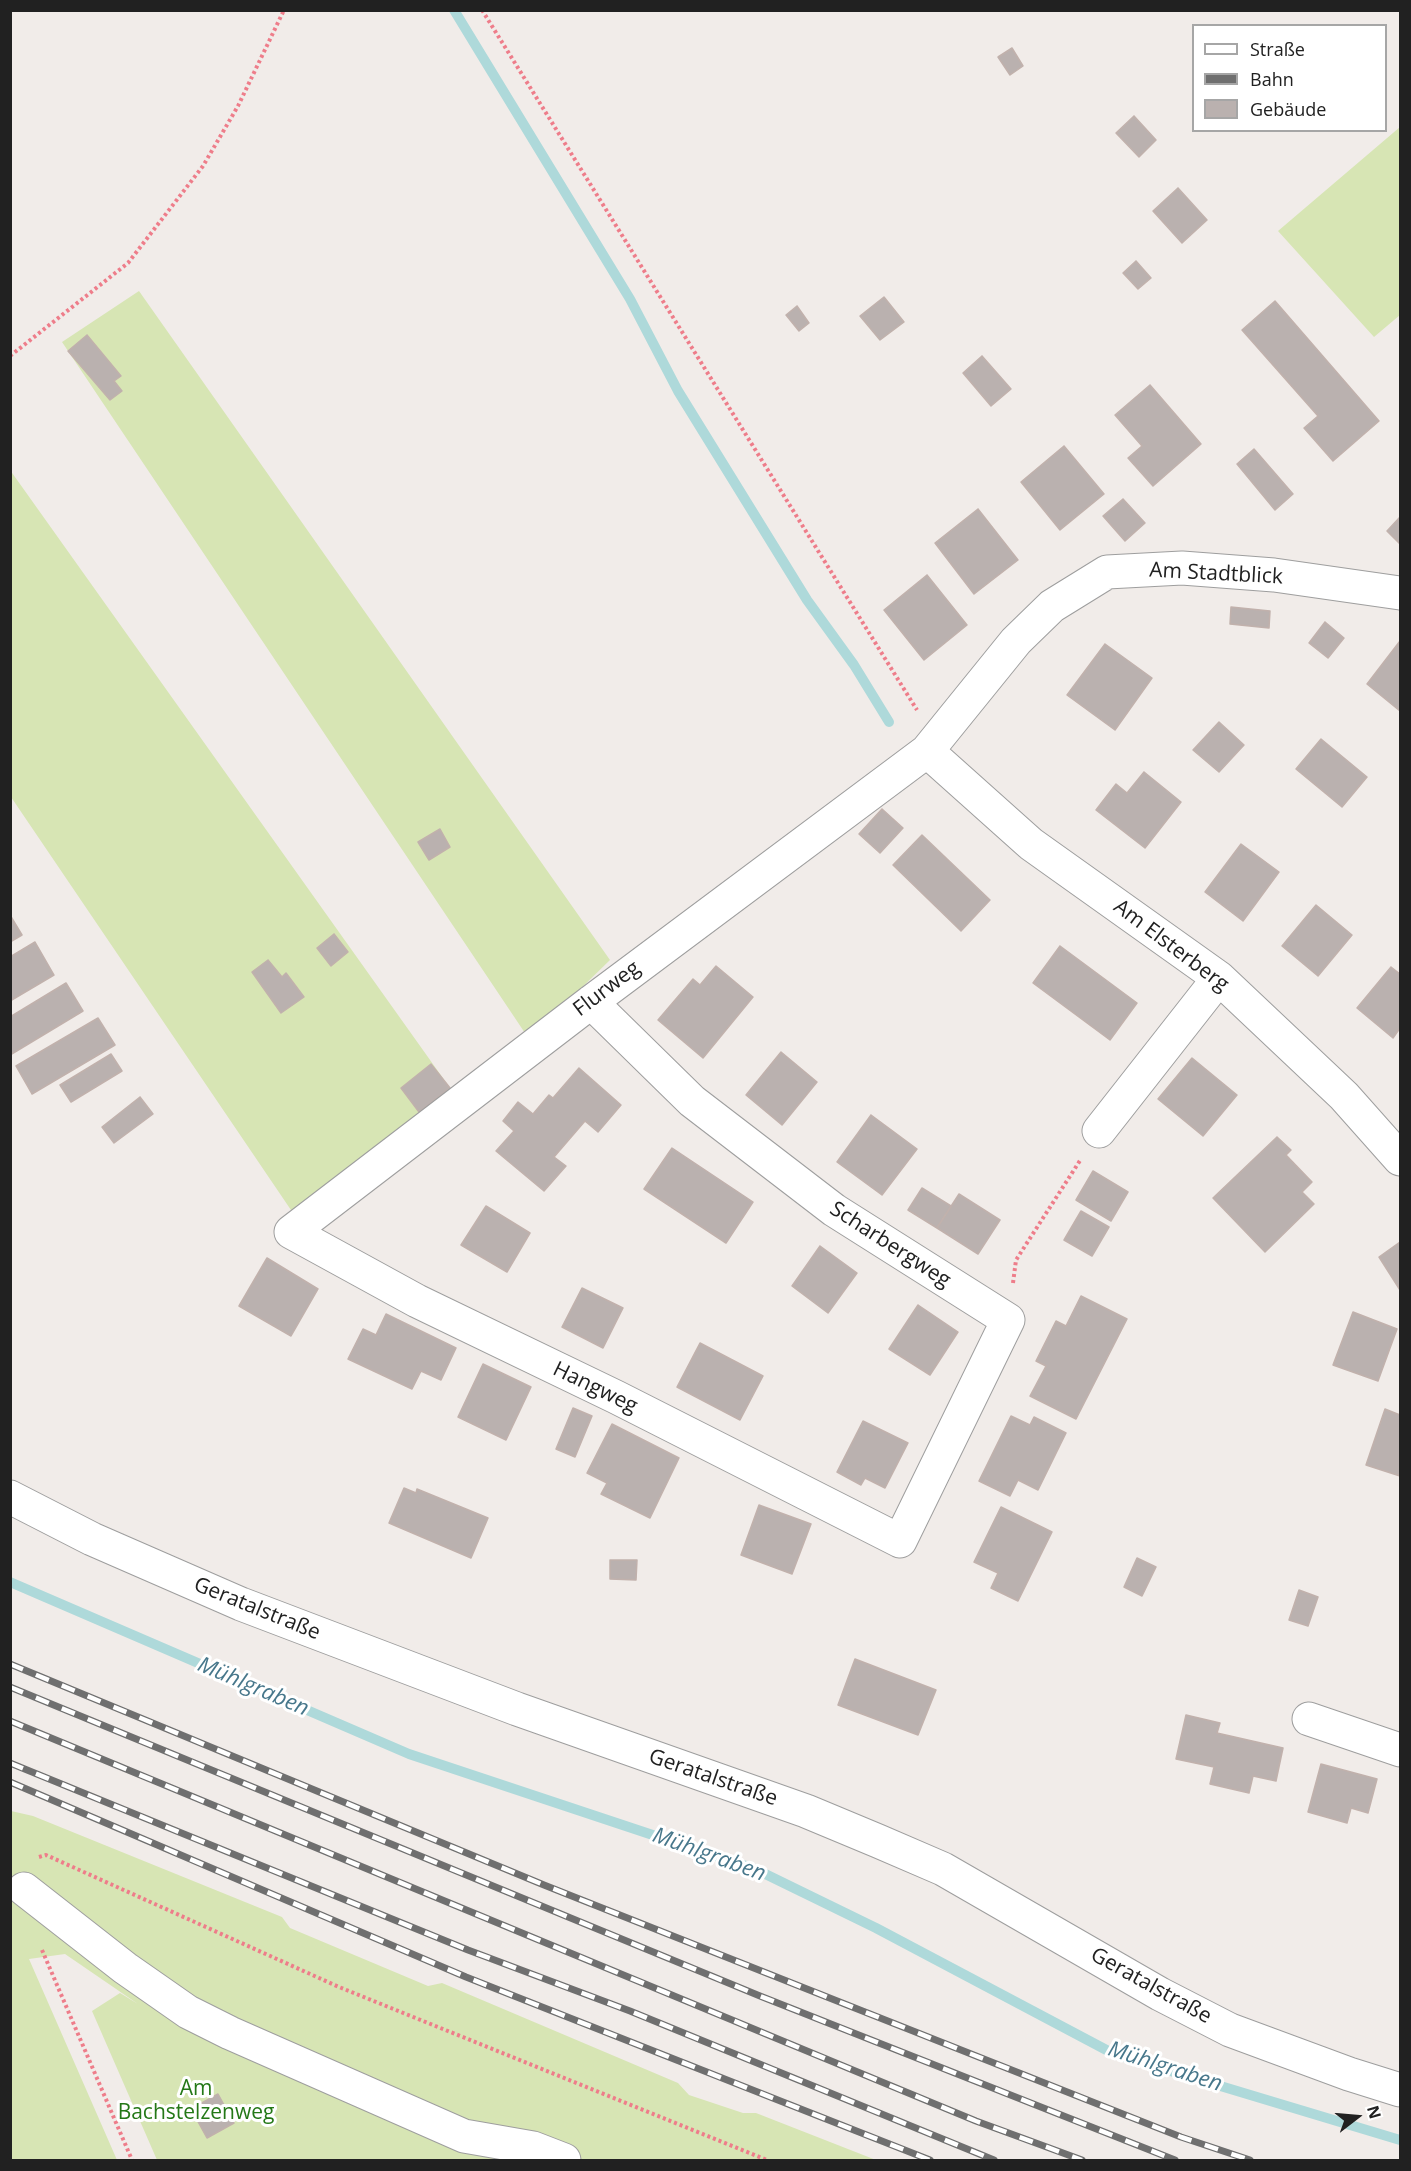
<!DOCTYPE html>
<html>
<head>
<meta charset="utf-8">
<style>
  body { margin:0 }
  #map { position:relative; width:1411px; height:2171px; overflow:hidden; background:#f1ece9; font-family:"Open Sans",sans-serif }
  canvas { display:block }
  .frame { position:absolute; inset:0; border:12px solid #212121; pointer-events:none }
  .legend { position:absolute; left:1192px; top:24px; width:195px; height:108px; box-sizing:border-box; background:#fff; border:2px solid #a6a6a6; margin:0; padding:8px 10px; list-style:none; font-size:18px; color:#212121 }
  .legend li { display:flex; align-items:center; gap:12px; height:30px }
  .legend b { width:30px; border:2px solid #a6a6a6 }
  .north { position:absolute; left:1327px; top:2087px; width:60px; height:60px; -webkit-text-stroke:4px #fff; paint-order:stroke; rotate:74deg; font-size:16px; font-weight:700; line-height:24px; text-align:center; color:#212121 }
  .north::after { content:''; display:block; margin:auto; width:21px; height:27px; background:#212121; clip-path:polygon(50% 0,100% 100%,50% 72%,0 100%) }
</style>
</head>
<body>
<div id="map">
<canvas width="1411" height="2171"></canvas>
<div class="frame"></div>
<ul class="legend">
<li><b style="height:8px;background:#fff"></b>Straße</li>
<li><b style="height:8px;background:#6f6f6f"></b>Bahn</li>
<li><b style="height:16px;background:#bab1af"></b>Gebäude</li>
</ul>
<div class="north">N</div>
</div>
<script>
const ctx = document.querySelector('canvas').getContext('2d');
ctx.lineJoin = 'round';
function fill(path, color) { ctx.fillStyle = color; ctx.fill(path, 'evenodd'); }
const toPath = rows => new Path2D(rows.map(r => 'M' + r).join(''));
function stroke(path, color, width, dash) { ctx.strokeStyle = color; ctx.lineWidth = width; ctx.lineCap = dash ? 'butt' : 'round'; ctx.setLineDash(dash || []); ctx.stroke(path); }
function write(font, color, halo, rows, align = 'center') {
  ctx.font = font + ' "Open Sans",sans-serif'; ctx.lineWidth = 6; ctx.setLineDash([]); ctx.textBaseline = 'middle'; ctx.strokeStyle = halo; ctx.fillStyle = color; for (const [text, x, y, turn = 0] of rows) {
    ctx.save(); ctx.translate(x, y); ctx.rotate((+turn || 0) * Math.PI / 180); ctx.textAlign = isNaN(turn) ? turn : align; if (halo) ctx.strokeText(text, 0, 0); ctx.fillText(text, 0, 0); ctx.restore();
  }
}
const grass = toPath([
  [1400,127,1400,315,1374,337,1278,231],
  [139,291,610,960,529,1039,62,342],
  [10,470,450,1088,293,1213,11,797],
  [11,1811,33,1816,282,1917,290,1928,428,1986,442,1983,678,2083,689,2095,743,2113,756,2113,876,2160,157,2160,92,2011,120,1993,138,2004,65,1954,29,1959,117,2160,11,2160]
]);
const stream = toPath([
  [454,10,630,299,678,391,807,600,854,665,889,722],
  [10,1582,409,1754,755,1869,876,1928,1114,2054,1400,2140]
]);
const building = toPath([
  [1012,48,1023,66,1010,75,998,57,1012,48],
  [1134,116,1156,140,1139,157,1116,133,1134,116],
  [1178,188,1207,220,1182,243,1153,211,1178,188],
  [1136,261,1151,278,1138,289,1123,273,1136,261],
  [884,297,904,322,880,340,860,316,884,297],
  [1275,301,1379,421,1333,461,1304,428,1318,416,1242,330,1275,301],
  [797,306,809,323,799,331,786,315,797,306],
  [87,335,121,376,114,381,122,391,110,400,68,351,87,335],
  [982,356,1011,389,991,406,963,373,982,356],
  [1150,385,1201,444,1153,486,1128,458,1142,446,1115,415,1150,385],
  [1064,446,1104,494,1060,530,1021,482,1064,446],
  [1254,449,1293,494,1275,510,1237,464,1254,449],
  [1123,499,1145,523,1125,541,1103,516,1123,499],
  [978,509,1018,560,974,594,935,543,978,509],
  [1400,517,1400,544,1387,531,1400,517],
  [927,575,967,625,924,660,884,610,927,575],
  [1231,607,1270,611,1269,628,1230,624,1231,607],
  [1325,622,1344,638,1328,658,1309,643,1325,622],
  [1400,641,1400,711,1367,684,1400,641],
  [1105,644,1152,678,1115,730,1067,695,1105,644],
  [1219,722,1244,745,1219,772,1193,750,1219,722],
  [1321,739,1367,777,1342,807,1296,769,1321,739],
  [1144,772,1181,802,1145,848,1096,810,1116,784,1127,793,1144,772],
  [882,809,903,828,880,853,859,834,882,809],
  [440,829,450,847,429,860,418,842,440,829],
  [922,835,990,900,961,931,893,865,922,835],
  [1241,844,1279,872,1243,921,1205,892,1241,844],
  [1316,905,1352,935,1318,976,1282,946,1316,905],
  [10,915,22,935,10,942,10,915],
  [334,934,348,952,331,966,317,948,334,934],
  [35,942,54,975,10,1001,10,957,35,942],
  [1060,946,1137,1003,1110,1040,1033,983,1060,946],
  [268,960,282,977,286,973,304,997,281,1013,252,972,268,960],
  [716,966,753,997,703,1058,658,1020,693,979,700,985,716,966],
  [1391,967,1400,974,1400,1028,1393,1038,1357,1008,1391,967],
  [66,983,83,1011,10,1055,10,1017,66,983],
  [98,1018,115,1045,32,1094,16,1066,98,1018],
  [781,1052,817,1082,782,1125,746,1095,781,1052],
  [111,1054,122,1071,71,1102,60,1085,111,1054],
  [1192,1058,1237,1095,1203,1136,1158,1099,1192,1058],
  [431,1064,450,1088,419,1112,401,1088,431,1064],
  [579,1068,621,1105,598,1132,585,1121,554,1157,566,1166,544,1191,496,1151,514,1131,503,1121,518,1102,533,1114,549,1095,553,1098,579,1068],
  [140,1097,153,1114,114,1143,102,1127,140,1097],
  [871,1115,917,1149,882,1195,837,1162,871,1115],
  [1277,1137,1291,1150,1286,1155,1312,1182,1302,1192,1314,1204,1265,1252,1213,1198,1277,1137],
  [672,1148,753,1202,726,1243,644,1189,672,1148],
  [1093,1171,1128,1192,1111,1221,1076,1200,1093,1171],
  [922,1188,951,1206,937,1228,908,1210,922,1188],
  [959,1194,1000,1220,978,1254,937,1228,959,1194],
  [486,1206,530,1233,507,1272,461,1245,486,1206],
  [1081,1211,1109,1227,1092,1256,1064,1240,1081,1211],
  [1400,1242,1400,1290,1379,1257,1400,1242],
  [820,1246,857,1273,828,1313,792,1286,820,1246],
  [267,1258,318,1289,291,1336,239,1306,267,1258],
  [582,1288,623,1308,603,1348,562,1327,582,1288],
  [1081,1296,1127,1319,1076,1419,1030,1396,1046,1366,1036,1361,1056,1321,1066,1326,1081,1296],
  [918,1305,958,1332,930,1375,889,1349,918,1305],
  [1353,1312,1397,1329,1378,1381,1333,1365,1353,1312],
  [386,1314,456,1348,441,1380,421,1371,412,1389,348,1359,363,1329,376,1335,386,1314],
  [700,1343,763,1376,740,1420,677,1387,700,1343],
  [483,1364,531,1387,506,1440,458,1417,483,1364],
  [573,1408,592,1416,575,1457,556,1449,573,1408],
  [1385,1409,1400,1415,1400,1476,1366,1465,1385,1409],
  [1011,1416,1030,1425,1034,1417,1066,1433,1038,1490,1018,1480,1010,1496,979,1481,1011,1416],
  [863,1421,908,1443,885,1488,865,1478,861,1485,837,1472,863,1421],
  [612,1424,679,1458,650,1518,601,1494,607,1483,587,1473,612,1424],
  [404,1488,416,1493,417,1489,488,1518,471,1558,389,1523,404,1488],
  [759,1505,811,1524,792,1574,741,1555,759,1505],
  [1001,1507,1052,1532,1018,1601,991,1588,998,1573,974,1562,1001,1507],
  [1137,1558,1156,1567,1142,1596,1124,1587,1137,1558],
  [610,1560,637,1560,636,1580,610,1579,610,1560],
  [1299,1590,1318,1597,1308,1626,1289,1620,1299,1590],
  [855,1659,936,1690,918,1735,838,1705,855,1659],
  [1186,1715,1220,1723,1217,1733,1283,1748,1276,1781,1253,1776,1249,1793,1210,1784,1214,1767,1176,1759,1186,1715],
  [1321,1764,1377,1779,1368,1813,1351,1808,1347,1823,1308,1812,1321,1764],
  [218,2094,234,2123,207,2138,191,2109,218,2094]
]);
const path = toPath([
  [482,10,917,710],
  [10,356,128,263,203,166,238,106,284,10],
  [1013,1283,1016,1260,1081,1159],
  [39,1857,46,1855,339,1987,767,2160],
  [42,1950,132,2160]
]);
const minor = toPath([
  [927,751,1031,844,1219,978,1344,1096,1400,1159],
  [591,1002,692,1101,834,1210,1008,1320,900,1541,616,1397,417,1301,291,1232,591,1002,927,751,1016,641,1052,606,1107,572,1182,568,1274,575,1400,593],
  [1099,1131,1219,978],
  [10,1497,92,1539,241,1604,517,1709,806,1811,878,1841,943,1869,1160,1994,1230,2030,1349,2074,1400,2090],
  [1309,1719,1400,1750],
  [24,1889,125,1968,188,2012,230,2033,464,2136,533,2148,564,2160]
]);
const rail = toPath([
  [10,1664,544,1885,1181,2137,1250,2160],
  [10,1687,760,1996,1175,2160],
  [10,1721,976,2121,1082,2160],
  [10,1763,468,1950,630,2011,994,2160],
  [10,1782,466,1977,930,2160]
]);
const streetNames = [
  ["Am Stadtblick",1216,574,3],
  ["Am Elsterberg",1171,946,37],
  ["Flurweg",607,989,-37],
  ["Scharbergweg",890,1245,33],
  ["Hangweg",595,1388,26],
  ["Geratalstraße",257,1609,22],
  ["Geratalstraße",713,1778,19],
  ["Geratalstraße",1151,1986,29]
];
const parkNames = [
  ["Am",196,2089],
  ["Bachstelzenweg",196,2113]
];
const waterNames = [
  ["Mühlgraben",253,1687,23],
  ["Mühlgraben",709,1855,20],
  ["Mühlgraben",1165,2067,18]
];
fill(grass, '#d7e5b4');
stroke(stream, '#aed9da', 10);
fill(building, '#bab1af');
stroke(building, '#c1b1ac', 1.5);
stroke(minor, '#9e9e9e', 35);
stroke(path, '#ee7d8a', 4, [3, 3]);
stroke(minor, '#fff', 33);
stroke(rail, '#6f6f6f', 7);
stroke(rail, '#fff', 4.5, [14]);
write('21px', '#212121', '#fff', streetNames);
write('21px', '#247817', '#fff', parkNames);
write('italic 22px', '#47778b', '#fff', waterNames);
</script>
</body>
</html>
